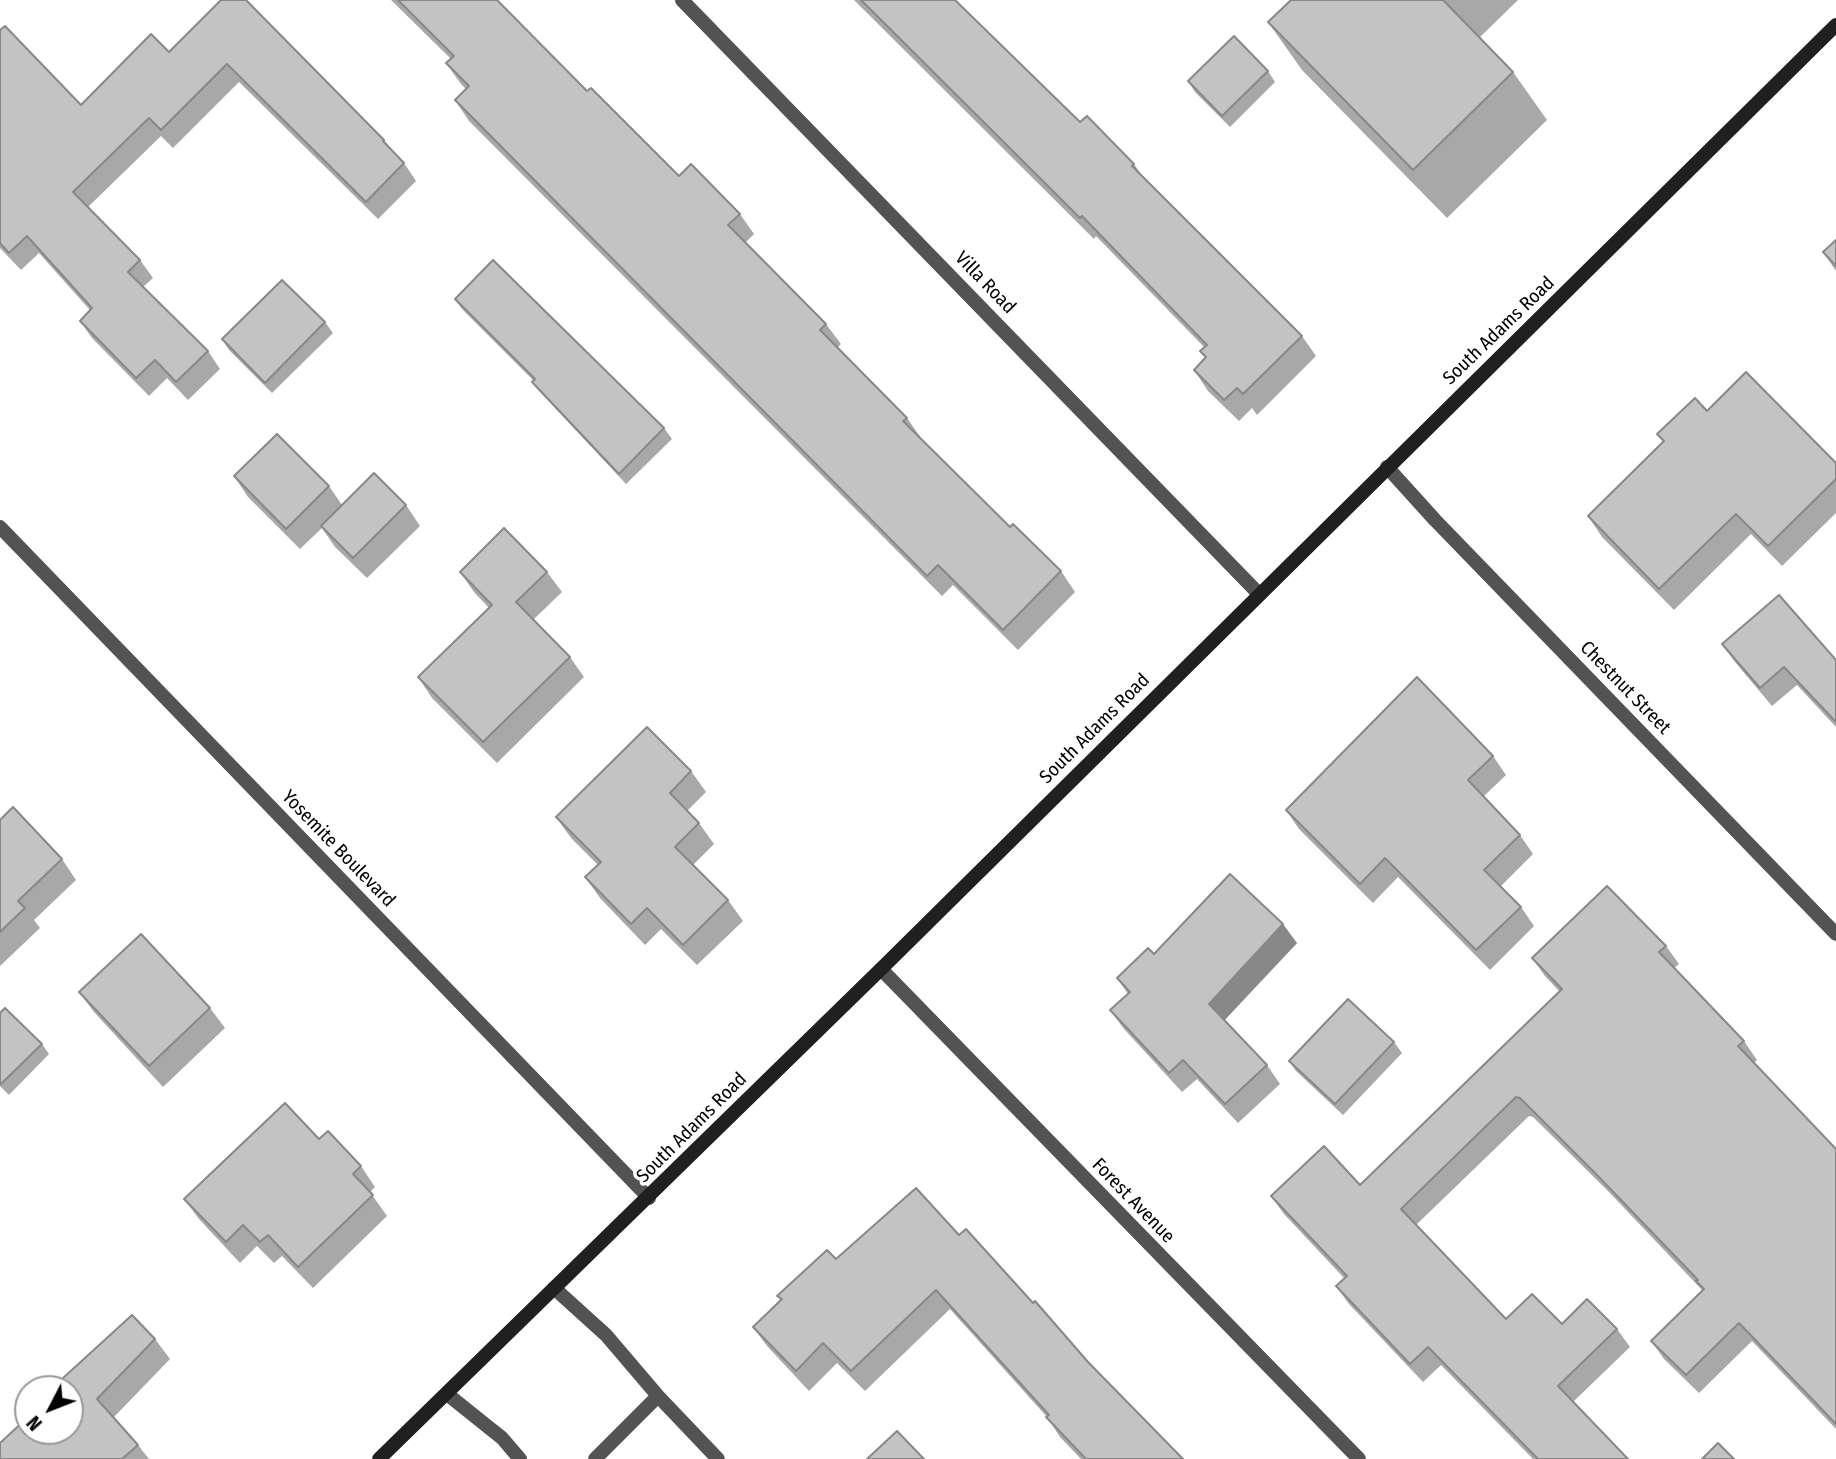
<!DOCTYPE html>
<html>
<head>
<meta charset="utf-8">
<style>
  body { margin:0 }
  #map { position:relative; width:1836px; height:1459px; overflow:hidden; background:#fff; font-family:"Fira Sans Condensed",sans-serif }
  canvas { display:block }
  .north { position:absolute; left:14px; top:1375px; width:70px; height:70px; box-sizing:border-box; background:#fff; border:2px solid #999; border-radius:50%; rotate:228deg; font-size:19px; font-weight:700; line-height:28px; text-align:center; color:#000 }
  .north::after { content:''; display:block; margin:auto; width:24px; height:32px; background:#000; clip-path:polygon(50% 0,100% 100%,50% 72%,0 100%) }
</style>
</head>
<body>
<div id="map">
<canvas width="1836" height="1459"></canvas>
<div class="north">N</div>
</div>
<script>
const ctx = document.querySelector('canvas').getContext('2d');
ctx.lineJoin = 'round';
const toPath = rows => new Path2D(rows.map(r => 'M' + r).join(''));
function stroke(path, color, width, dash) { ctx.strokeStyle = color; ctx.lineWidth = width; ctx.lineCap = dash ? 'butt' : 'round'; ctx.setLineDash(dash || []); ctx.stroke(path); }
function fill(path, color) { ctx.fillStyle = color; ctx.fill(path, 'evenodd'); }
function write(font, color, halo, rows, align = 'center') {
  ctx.font = font + ' "Fira Sans Condensed",sans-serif'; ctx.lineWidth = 7; ctx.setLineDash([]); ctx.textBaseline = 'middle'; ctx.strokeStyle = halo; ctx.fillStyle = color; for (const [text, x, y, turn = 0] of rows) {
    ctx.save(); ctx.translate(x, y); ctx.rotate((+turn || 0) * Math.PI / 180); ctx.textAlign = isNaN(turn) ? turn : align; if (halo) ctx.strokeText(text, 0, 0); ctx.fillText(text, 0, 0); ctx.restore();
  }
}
const lane = toPath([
  [554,1288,606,1335,658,1396,718,1459],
  [447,1394,502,1438,520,1459],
  [595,1459,658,1396]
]);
const street = toPath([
  [682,0,1259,594],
  [1387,467,1435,520,1836,934],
  [0,527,649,1198],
  [881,969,1359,1459]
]);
const secondary = toPath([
  [379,1459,881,969,1836,25]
]);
const wall = toPath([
  [221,0,384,140,392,151,404,163,416,181,378,219,239,82,173,148,161,136,88,207,140,260,153,278,143,287,208,351,220,369,188,400,167,378,149,396,92,338,80,321,90,310,39,253,21,270,0,248,0,30,81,105,169,52],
  [391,0,497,0,587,91,679,176,740,214,754,234,745,243,826,324,841,344,838,347,907,418,921,438,921,439,1010,527,1061,571,1075,592,1018,650,953,585,942,596,469,121,455,100,466,89,461,84,446,63,451,59],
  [854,0,955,0,1080,122,1134,164,1143,177,1302,336,1316,356,1257,415,1252,408,1239,421,1208,391,1194,370,1205,358,1200,351,1204,347,1096,236,1094,239],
  [1291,0,1518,0,1480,37,1513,72,1547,120,1447,218,1302,70,1268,22],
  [1268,71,1275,82,1230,127,1195,92,1188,81],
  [1836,240,1836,271,1823,252],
  [455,299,664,428,672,439,626,484,540,392,532,382,533,380,462,309],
  [325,322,333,333,272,393,229,350,222,339],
  [1707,411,1836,463,1836,513,1782,566,1751,534,1674,610,1602,537,1588,516,1663,442,1657,434],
  [234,476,329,486,342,505,406,505,420,526,367,578,335,547,322,528,300,549,248,497],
  [460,572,547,572,562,592,533,620,570,657,584,677,497,763,432,698,418,677,489,608,474,592],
  [1722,644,1836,660,1836,727,1797,685,1772,706,1735,662],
  [1493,756,1506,775,1484,796,1520,835,1533,854,1501,886,1521,907,1534,926,1490,970,1398,877,1373,903,1299,829,1286,810],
  [691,771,706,792,687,811,699,823,714,844,693,865,728,900,743,921,697,965,661,929,645,945,600,898,585,877,598,865,571,838,556,817],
  [0,820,62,859,76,880,34,920,40,928,0,966],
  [1297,943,1224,1020,1267,1065,1280,1084,1238,1123,1197,1079,1182,1092,1124,1029,1110,1010,1128,994,1117,978,1154,954],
  [1666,946,1679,964,1674,968,1744,1041,1757,1060,1754,1063,1836,1149,1836,1429,1752,1341,1699,1393,1664,1359,1651,1341,1703,1291,1608,1191,1533,1117,1529,1116,1416,1225,1506,1319,1617,1329,1630,1347,1573,1402,1628,1459,1533,1459,1441,1365,1423,1382,1349,1304,1336,1286,1344,1278,1284,1214,1271,1196,1360,1185,1559,991,1545,976,1532,958],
  [79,992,210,1008,225,1028,163,1087,94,1012],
  [0,1013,42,1044,49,1054,9,1095,0,1086],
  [1394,1042,1402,1053,1343,1115,1296,1071,1289,1061],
  [319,1139,361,1166,375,1187,370,1192,387,1216,313,1288,282,1256,274,1263,257,1246,240,1263,199,1219,184,1199],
  [959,1235,1033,1303,1088,1362,1183,1459,1081,1459,1060,1437,1047,1417,950,1309,865,1391,837,1363,809,1391,767,1346,753,1327,780,1300,777,1296,836,1259],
  [155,1339,170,1359,114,1417,138,1445,149,1459,0,1459,70,1389]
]);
const shadedWall = toPath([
  [1283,924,1297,943,1222,1023,1209,1004]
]);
const building = toPath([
  [221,0,246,0,384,140,383,141,404,163,366,202,227,64,161,130,149,118,73,192,140,260,128,272,208,351,176,382,155,360,136,378,80,321,92,308,27,236,9,253,0,243,0,30,5,26,81,105,151,34,169,52,221,0],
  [398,0,497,0,587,91,591,88,679,176,691,164,740,214,728,225,826,324,820,330,907,418,903,421,1010,527,1013,524,1061,571,1003,630,938,565,927,576,455,100,469,86,446,63,454,56,398,0],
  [861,0,955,0,1080,122,1087,116,1134,164,1132,166,1302,336,1243,394,1237,388,1224,400,1194,370,1206,357,1200,351,1207,345,1082,216,1080,218,861,0],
  [1291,0,1443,0,1513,72,1413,170,1268,22,1291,0],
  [1234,36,1268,71,1222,116,1188,81,1234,36],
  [1836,240,1836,266,1823,252,1836,240],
  [493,260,664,428,619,474,532,382,535,379,455,299,493,260],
  [282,280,325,322,265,383,222,339,282,280],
  [1746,372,1836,463,1836,479,1768,546,1736,514,1659,589,1588,516,1664,441,1657,434,1695,398,1707,411,1746,372],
  [277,434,329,486,286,529,234,476,277,434],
  [374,473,406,505,353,558,321,526,374,473],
  [504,528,547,572,516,602,570,657,483,742,418,677,492,605,460,572,504,528],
  [1779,595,1836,660,1836,722,1784,667,1760,688,1722,644,1779,595],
  [1417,677,1493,756,1468,780,1520,835,1484,870,1521,907,1476,950,1385,858,1360,884,1286,810,1417,677],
  [647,727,691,771,670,793,699,823,675,847,728,900,683,945,647,908,631,924,585,877,601,862,556,817,647,727],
  [13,807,62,859,18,901,25,908,0,932,0,820,13,807],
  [1230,874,1283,924,1209,1004,1267,1065,1225,1104,1183,1060,1169,1073,1110,1010,1130,992,1117,978,1148,948,1154,954,1230,874],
  [1607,886,1666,946,1659,952,1744,1041,1738,1046,1836,1149,1836,1424,1739,1323,1686,1375,1651,1341,1704,1289,1696,1281,1698,1280,1595,1173,1520,1098,1516,1097,1401,1209,1506,1319,1532,1294,1562,1324,1587,1299,1617,1329,1558,1386,1628,1459,1538,1459,1428,1347,1410,1364,1336,1286,1347,1276,1271,1196,1324,1146,1360,1185,1562,989,1532,958,1607,886],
  [141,934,210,1008,149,1066,79,992,141,934],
  [1348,999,1394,1042,1335,1104,1289,1061,1348,999],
  [5,1008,42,1044,1,1084,0,1083,0,1013,5,1008],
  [285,1103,319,1139,328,1131,361,1166,353,1174,373,1195,298,1267,268,1235,260,1242,243,1225,226,1242,184,1199,285,1103],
  [916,1188,959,1235,966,1229,1033,1303,1035,1301,1088,1362,1183,1459,1086,1459,1046,1417,1049,1415,936,1290,851,1371,823,1343,796,1371,753,1327,782,1299,777,1296,827,1250,836,1259,916,1188],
  [132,1315,155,1339,97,1399,138,1445,122,1459,0,1459,0,1443,28,1417,28,1431,70,1431,70,1389,51,1389,132,1315],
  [897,1431,924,1459,867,1459,897,1431],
  [1718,1443,1734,1459,1702,1459,1718,1443]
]);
const streetNames = [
  ["Villa Road",985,283,46],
  ["South Adams Road",1499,331,-44],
  ["Chestnut Street",1625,688,46],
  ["South Adams Road",1095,729,-45],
  ["Yosemite Boulevard",338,849,46],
  ["South Adams Road",692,1128,-45],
  ["Forest Avenue",1133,1201,46]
];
stroke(lane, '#535353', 14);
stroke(street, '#535353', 14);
stroke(secondary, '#202020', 14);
fill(wall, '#a8a8a8');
fill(shadedWall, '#888');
fill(building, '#c3c3c3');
stroke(building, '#888', 2);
write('19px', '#000', '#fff', streetNames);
</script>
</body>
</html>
